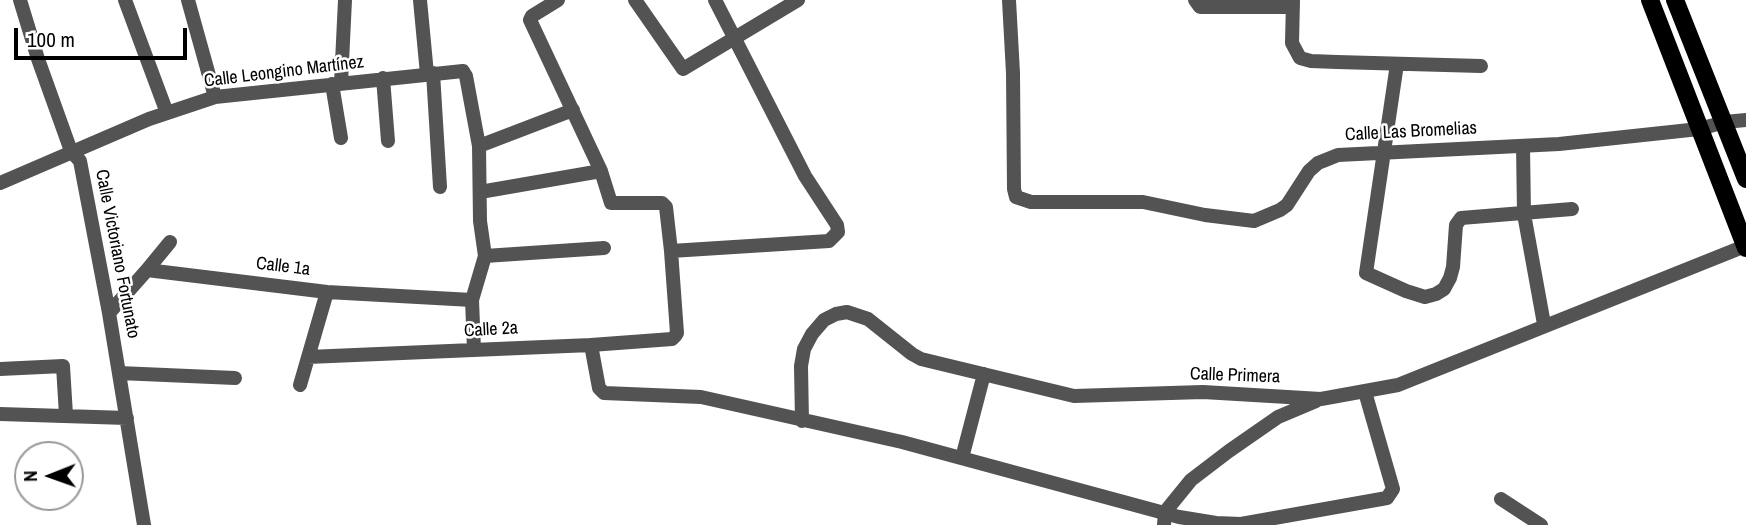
<!DOCTYPE html>
<html>
<head>
<meta charset="utf-8">
<style>
  body { margin:0 }
  #map { position:relative; width:1746px; height:525px; overflow:hidden; background:#fff; font-family:"Archivo Narrow",sans-serif }
  canvas { display:block }
  .north { position:absolute; left:14px; top:441px; width:70px; height:70px; box-sizing:border-box; background:#fff; border:2px solid #999; border-radius:50%; rotate:269deg; font-size:19px; font-weight:700; line-height:28px; text-align:center; color:#000 }
  .north::after { content:''; display:block; margin:auto; width:24px; height:32px; background:#000; clip-path:polygon(50% 0,100% 100%,50% 72%,0 100%) }
  .scale { position:absolute; left:14px; top:28px; width:173px; height:32px; box-sizing:border-box; border:4px solid #000; border-top:0; padding-left:9px; font-size:21px; line-height:24px; white-space:nowrap; color:#000; -webkit-text-stroke:5px #fff; paint-order:stroke }
</style>
</head>
<body>
<div id="map">
<canvas width="1746" height="525"></canvas>
<div class="north">N</div>
<div class="scale">100 m</div>
</div>
<script>
const ctx = document.querySelector('canvas').getContext('2d');
ctx.lineJoin = 'round';
const toPath = rows => new Path2D(rows.map(r => 'M' + r).join(''));
function stroke(path, color, width, dash) { ctx.strokeStyle = color; ctx.lineWidth = width; ctx.lineCap = dash ? 'butt' : 'round'; ctx.setLineDash(dash || []); ctx.stroke(path); }
function write(font, color, halo, rows, align = 'center') {
  ctx.font = font + ' "Archivo Narrow",sans-serif'; ctx.lineWidth = 5; ctx.setLineDash([]); ctx.textBaseline = 'middle'; ctx.strokeStyle = halo; ctx.fillStyle = color; for (const [text, x, y, turn = 0] of rows) {
    ctx.save(); ctx.translate(x, y); ctx.rotate((+turn || 0) * Math.PI / 180); ctx.textAlign = isNaN(turn) ? turn : align; if (halo) ctx.strokeText(text, 0, 0); ctx.fillText(text, 0, 0); ctx.restore();
  }
}
const street = toPath([
  [20,0,38,59,71,151,80,161,109,313,144,525],
  [125,0,167,113],
  [188,0,215,97],
  [420,0,427,74],
  [635,0,683,69,798,0],
  [1009,0,1013,73,1014,189,1016,197,1031,202,1143,202,1205,215,1254,221,1280,210,1287,205,1309,171,1318,163,1338,155,1559,144,1699,129,1725,122,1746,120],
  [1195,0,1200,7,1293,7],
  [1293,0,1292,43,1300,58,1311,61,1337,62,1481,66],
  [1397,64,1366,273,1406,291,1425,297,1436,294,1444,289,1450,278,1453,267,1456,225,1461,218,1572,209],
  [433,73,440,187],
  [383,78,388,141],
  [341,83,345,0],
  [332,84,341,138],
  [479,146,573,110],
  [1523,146,1524,214,1544,324],
  [0,183,149,119,215,97,463,71,466,76,479,146,480,221,485,256,472,300,474,350],
  [480,192,601,171],
  [671,251,829,241,838,232,837,225,805,176,715,0],
  [485,256,604,248],
  [147,270,170,242],
  [109,313,147,270,327,292,472,300],
  [591,345,599,388,604,393,701,397,902,442,1179,517,1216,523,1241,524,1387,498,1393,489,1365,392],
  [308,357,591,345,672,339,675,336,677,333,671,251,666,207,662,203,611,203,601,171,530,20,532,16,558,0],
  [0,369,63,366,66,415],
  [119,373,235,378],
  [300,385,327,292],
  [0,414,127,418],
  [802,421,801,366,804,349,812,334,824,320,836,314,847,312,868,319,912,354,921,359,1074,396,1203,392,1321,399,1398,385,1745,246],
  [962,458,984,374],
  [1501,499,1541,525],
  [1164,525,1165,512,1191,480,1229,451,1278,417,1316,401]
]);
const primary = toPath([
  [1650,0,1746,248],
  [1675,0,1746,179]
]);
const streetNames = [
  ["Calle Leongino Martínez",284,72,-7],
  ["Calle Las Bromelias",1411,132,-3],
  ["Calle Victoriano Fortunato",117,254,79],
  ["Calle 1a",283,267,7],
  ["Calle 2a",491,330,-3],
  ["Calle Primera",1235,376,2]
];
stroke(street, '#535353', 14);
stroke(primary, '#000', 18);
write('18px', '#000', '#fff', streetNames);
</script>
</body>
</html>
